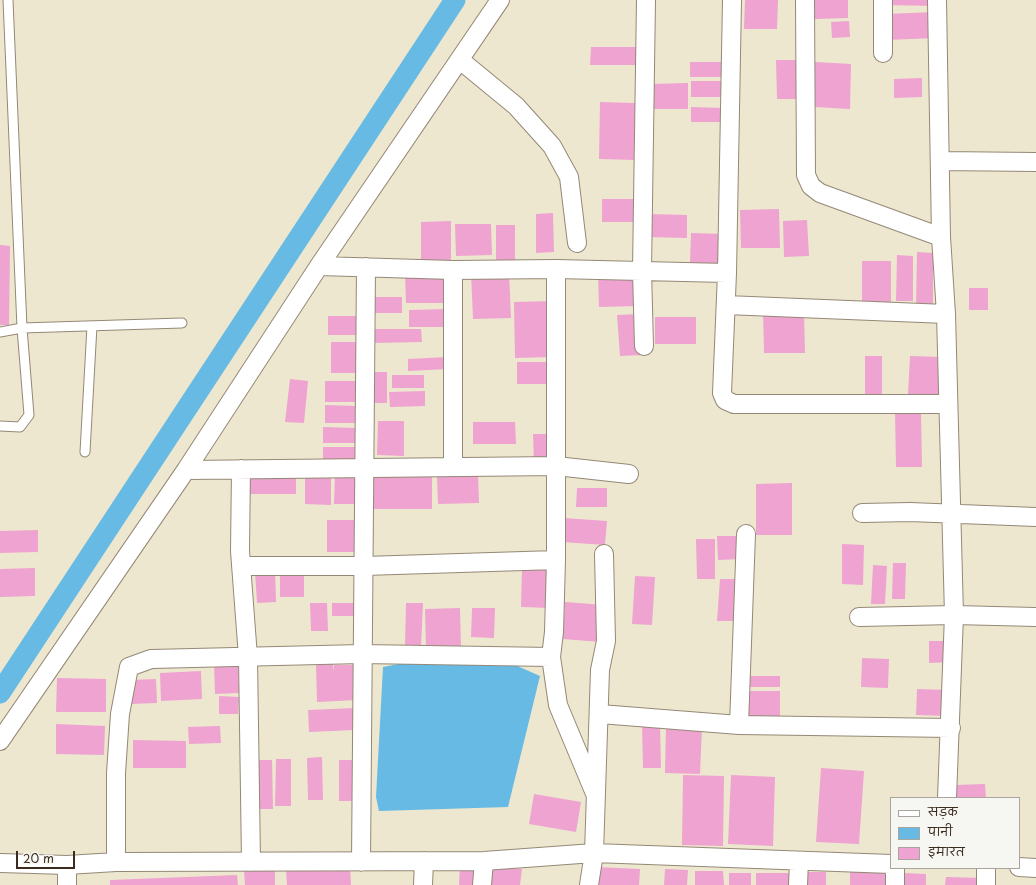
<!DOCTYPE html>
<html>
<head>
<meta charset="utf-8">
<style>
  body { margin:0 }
  #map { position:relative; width:1036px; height:885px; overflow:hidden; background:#eee7cf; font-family:"Playpen Sans","Playpen Sans Deva",sans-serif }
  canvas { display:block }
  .legend { position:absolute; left:890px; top:797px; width:130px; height:72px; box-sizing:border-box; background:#f6f6f2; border:1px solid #aba49d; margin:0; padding:5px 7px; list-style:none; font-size:12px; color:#3b2a1e }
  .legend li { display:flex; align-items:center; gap:8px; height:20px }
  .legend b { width:20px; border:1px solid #aba49d }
  .scale { position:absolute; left:16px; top:851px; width:59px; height:18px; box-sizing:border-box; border:2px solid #3b2a1e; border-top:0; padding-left:5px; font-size:12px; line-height:14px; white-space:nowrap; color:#3b2a1e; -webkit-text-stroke:3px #f6f6f2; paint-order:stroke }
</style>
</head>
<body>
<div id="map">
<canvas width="1036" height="885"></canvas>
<ul class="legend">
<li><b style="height:5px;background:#fff"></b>सड़क</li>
<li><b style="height:11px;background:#67bae3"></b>पानी</li>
<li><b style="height:11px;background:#eea3d1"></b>इमारत</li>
</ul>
<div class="scale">20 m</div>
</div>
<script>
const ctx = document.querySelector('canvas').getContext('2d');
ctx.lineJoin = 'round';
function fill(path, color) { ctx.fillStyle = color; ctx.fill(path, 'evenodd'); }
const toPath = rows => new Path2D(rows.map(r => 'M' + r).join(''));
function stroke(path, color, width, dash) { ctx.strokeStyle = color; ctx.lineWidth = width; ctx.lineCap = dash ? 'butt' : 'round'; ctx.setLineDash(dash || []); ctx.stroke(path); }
const water = toPath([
  [499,658,540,676,508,807,379,811,376,797,383,667,409,662]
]);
const canal = toPath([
  [0,693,455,0]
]);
const building = toPath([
  [745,0,778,0,777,29,744,29],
  [815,0,848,0,848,18,815,19],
  [885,0,934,0,934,6,885,5],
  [935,12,936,38,886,40,886,14],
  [849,21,850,37,832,38,831,22],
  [591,47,636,47,636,65,590,65],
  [776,60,798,60,799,99,777,99],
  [690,62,728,62,728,77,690,77],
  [815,62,851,64,850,109,814,107],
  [922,78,922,97,894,98,894,79],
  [691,81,726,81,726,97,691,97],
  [688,83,688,109,651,109,650,84],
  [600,102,635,103,634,160,599,159],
  [691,107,726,108,726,122,691,122],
  [602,199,639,199,639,222,602,222],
  [779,209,780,248,741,248,740,210],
  [553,213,554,252,536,253,536,214],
  [647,214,687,215,687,238,646,237],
  [807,220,809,256,784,257,783,221],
  [451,221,451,264,421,264,421,222],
  [455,224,491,224,492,255,456,256],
  [496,225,515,225,515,260,496,261],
  [691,233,724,234,723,264,690,263],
  [0,245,10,246,9,325,0,325],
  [917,252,933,253,933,307,916,307],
  [897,255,913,256,913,301,896,301],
  [862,261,891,261,891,303,862,302],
  [637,271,639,306,599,307,598,273],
  [509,272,511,318,473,319,471,273],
  [405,275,445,275,445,303,406,303],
  [969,288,988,288,988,310,969,310],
  [374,297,402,297,402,313,374,313],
  [552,301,553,357,515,358,514,302],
  [446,309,446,327,409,327,409,310],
  [763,310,804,310,805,353,764,353],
  [641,314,643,355,620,356,617,315],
  [328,316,365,316,365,335,328,335],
  [655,317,696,317,696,344,655,344],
  [372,329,421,329,422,342,372,343],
  [331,342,360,342,360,373,331,373],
  [865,356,882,356,882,395,865,395],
  [910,356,944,357,942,396,908,394],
  [447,357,448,369,408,371,408,359],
  [517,362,553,362,553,384,517,384],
  [371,372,387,372,387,403,371,403],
  [392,375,424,375,424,388,392,388],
  [290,379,308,381,304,423,285,422],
  [325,381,358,381,358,402,325,402],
  [425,391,425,406,390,407,389,392],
  [325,405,359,406,359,423,325,423],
  [895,411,921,411,922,467,896,467],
  [378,421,404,421,404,456,377,455],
  [473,422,515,422,516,444,473,444],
  [323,427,360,428,360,443,323,443],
  [533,434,553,434,554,465,534,465],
  [323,447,360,447,360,464,323,465],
  [335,475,356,476,356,504,334,504],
  [478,475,479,503,438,504,437,476],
  [296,476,296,494,248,494,248,477],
  [305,476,331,476,331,505,305,504],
  [374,476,432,477,432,509,373,509],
  [792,483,792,535,756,535,756,484],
  [577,488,607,488,607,507,576,507],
  [564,518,607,521,605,545,562,542],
  [327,520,359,520,358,552,327,552],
  [38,530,38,552,0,553,0,531],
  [717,536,741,536,742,559,718,560],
  [696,539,715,539,715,579,697,579],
  [842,544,864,545,863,585,842,584],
  [893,563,906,563,905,599,892,599],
  [873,565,887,566,885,604,871,604],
  [304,567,304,597,280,597,280,568],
  [35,568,35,596,0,597,0,569],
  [522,569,551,570,550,608,521,607],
  [275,570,276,602,257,603,255,571],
  [635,576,655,577,652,625,632,624],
  [720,579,740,579,738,621,717,621],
  [565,602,604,605,601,642,563,639],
  [310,603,327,603,328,631,311,631],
  [332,603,360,603,360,616,332,616],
  [406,603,423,603,421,648,405,647],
  [460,608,461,647,426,649,425,609],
  [472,608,495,608,494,638,471,637],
  [929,641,950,641,951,662,929,663],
  [862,658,889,659,888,688,861,687],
  [238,662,239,693,215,694,214,663],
  [333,662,333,671,334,665,357,665,357,700,317,702,316,663],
  [201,671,202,699,161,701,160,673],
  [742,676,780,676,780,687,742,687],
  [57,678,106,679,106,712,56,712],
  [156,679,157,703,130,704,130,680],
  [917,689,948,690,947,716,916,715],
  [744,691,780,691,780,718,744,719],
  [219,696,239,697,238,714,219,714],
  [354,708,355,730,309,732,308,710],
  [642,723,660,723,661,768,643,768],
  [56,724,105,726,104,755,56,754],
  [220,726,221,743,189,744,188,727],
  [666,726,702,727,700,774,665,773],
  [133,740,186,741,186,768,133,768],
  [322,757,323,800,308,800,307,758],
  [276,759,291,759,291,806,275,806],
  [257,760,272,760,273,809,258,809],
  [339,760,356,760,356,801,339,801],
  [821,768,864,771,859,844,816,842],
  [683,775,724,776,723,846,682,845],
  [731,775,775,777,773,846,728,844],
  [985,784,986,798,956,798,955,785],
  [534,794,581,802,576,832,529,824],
  [460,864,480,864,479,885,459,885],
  [350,866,351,885,287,885,286,869],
  [490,867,522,869,520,885,489,885],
  [596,867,640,869,639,885,595,885],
  [244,869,275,869,275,885,245,885],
  [665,869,688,870,687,885,664,885],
  [695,871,723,871,724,885,695,885],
  [806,872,826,872,826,885,806,885],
  [850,872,891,872,891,885,850,885],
  [729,873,751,873,751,885,729,885],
  [756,873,793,873,794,885,756,885],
  [904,873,926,874,926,885,904,885],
  [237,875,238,885,110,885,110,880],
  [946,877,985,878,985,885,945,885]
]);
const lane = toPath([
  [0,332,22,328,182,323],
  [0,426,20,427,29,415,22,328,8,0],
  [85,452,92,326]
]);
const street = toPath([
  [732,0,727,273,722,393,725,400,734,404,948,404],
  [805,0,806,175,811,186,820,193,941,237],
  [883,0,883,53],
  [937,0,941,237,946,314,954,615,947,798],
  [460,60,516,106,552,146,569,177,577,243],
  [940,161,1036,162],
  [319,266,453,270,556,269,727,273],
  [556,269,556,560,554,632,551,657,558,705,596,796],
  [453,270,453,467],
  [726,305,946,314],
  [644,346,642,270,646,0],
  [241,469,240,551,248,657,251,862],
  [186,470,556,466,629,474],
  [862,513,910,512,1036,517],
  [241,566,364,566,556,560],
  [859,617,954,615,1036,617],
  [600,714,739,725,951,728],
  [739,725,746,534],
  [0,741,186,470,319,266,500,0],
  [116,862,116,773,120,714,129,667,151,659,362,654,551,657],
  [361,862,366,267],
  [0,863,67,865,116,862,484,861,594,853,891,864],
  [1019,867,1036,868],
  [67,885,67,865],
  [423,885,424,861],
  [482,885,484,861],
  [589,885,594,853,600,670,606,641,604,554],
  [798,885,799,861],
  [895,885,895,868],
  [986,885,986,868]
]);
fill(water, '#67bae3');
stroke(canal, '#67bae3', 21);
fill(building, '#eea3d1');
stroke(lane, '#948876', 11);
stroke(street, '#948876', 20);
stroke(lane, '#fff', 9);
stroke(street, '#fff', 18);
</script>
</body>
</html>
